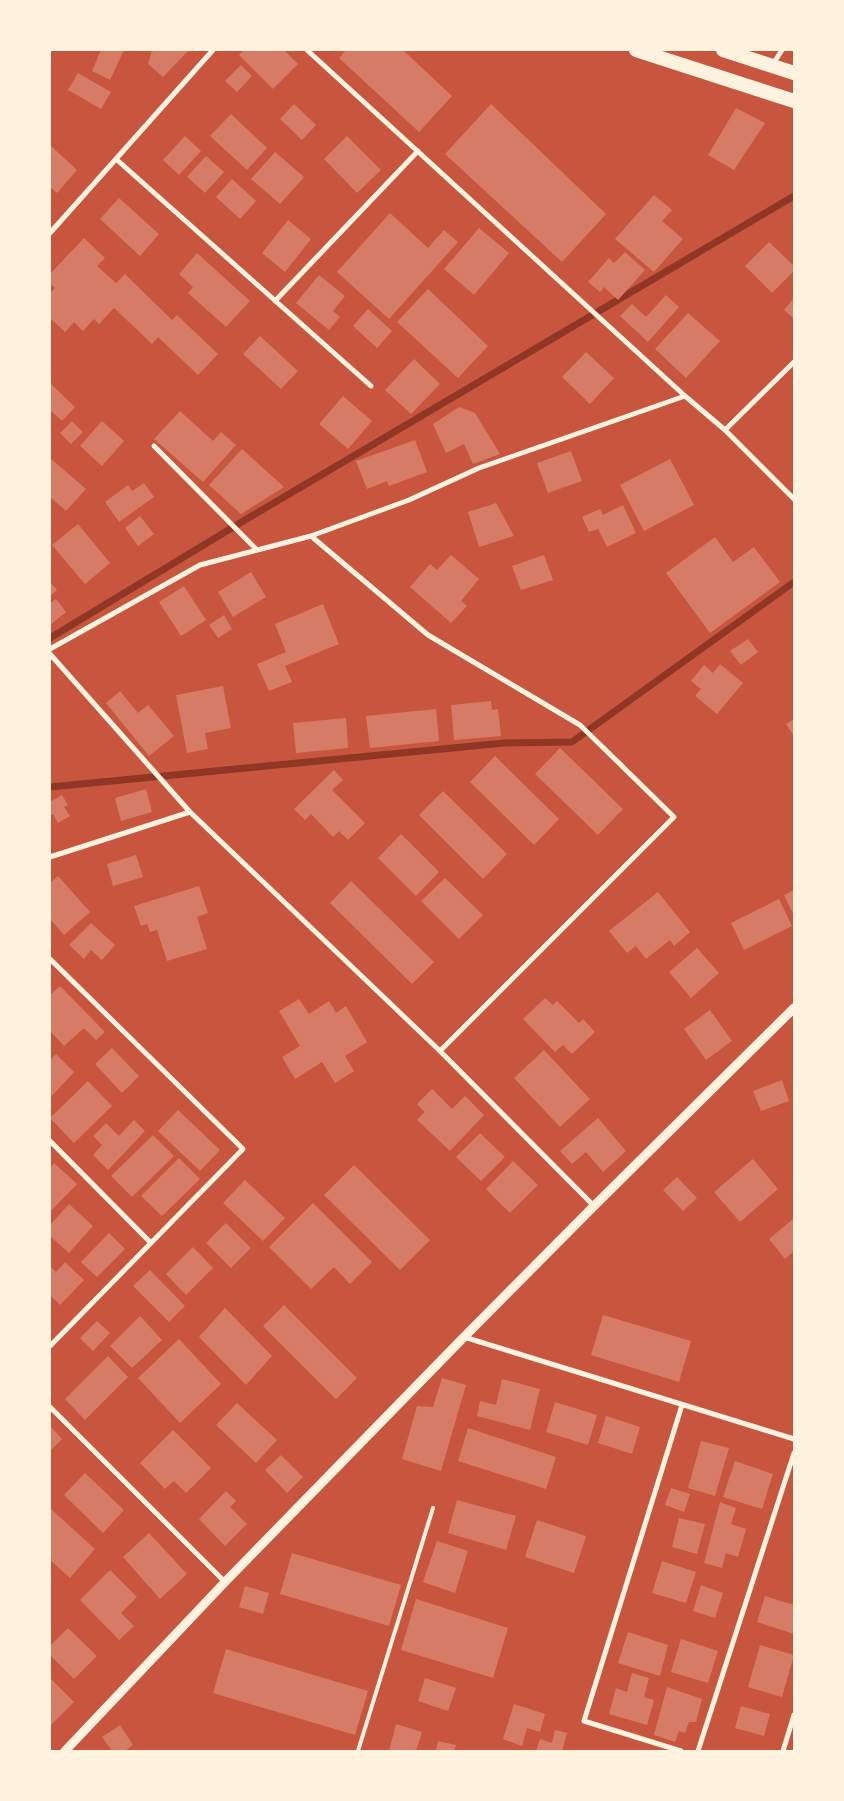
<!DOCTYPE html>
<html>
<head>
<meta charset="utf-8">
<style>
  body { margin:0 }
  #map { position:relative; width:844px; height:1801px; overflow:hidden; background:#c8553d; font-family:Montserrat,sans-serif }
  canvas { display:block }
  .frame { position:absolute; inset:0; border:51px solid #fff3e0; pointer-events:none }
</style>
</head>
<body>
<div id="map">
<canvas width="844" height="1801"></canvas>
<div class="frame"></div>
</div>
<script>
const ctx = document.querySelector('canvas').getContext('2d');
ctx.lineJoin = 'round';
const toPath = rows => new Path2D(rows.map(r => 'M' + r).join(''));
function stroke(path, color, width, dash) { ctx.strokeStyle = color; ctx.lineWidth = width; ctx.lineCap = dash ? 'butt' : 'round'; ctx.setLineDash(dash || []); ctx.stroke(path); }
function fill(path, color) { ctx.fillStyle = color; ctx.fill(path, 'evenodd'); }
const stream = toPath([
  [50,638,245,520,794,196],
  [50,787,504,743,572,742,794,582]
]);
const building = toPath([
  [101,50,124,50,110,80,92,71],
  [152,50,189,50,163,77,148,64],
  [244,50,284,50,298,64,273,89,239,55],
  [346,50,403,50,452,96,419,132,339,58],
  [241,65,252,76,237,92,225,81],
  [78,73,111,92,101,109,68,90],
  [294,104,316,125,302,140,280,119],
  [491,104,606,214,562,262,445,154],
  [736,108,765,123,734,170,708,155],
  [231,114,267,148,247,170,210,136],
  [185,136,201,151,179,175,163,160],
  [347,136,381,170,357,193,324,159],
  [50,145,77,170,57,193,50,187],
  [275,152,304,177,280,204,251,179],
  [206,156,224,172,205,193,187,177],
  [232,179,256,201,240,219,216,197],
  [654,195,672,210,662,221,683,239,654,272,615,239],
  [119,198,159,234,140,256,100,219],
  [390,213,428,248,444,230,458,242,389,319,337,272],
  [288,220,311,239,285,272,262,253],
  [479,228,509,253,474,295,444,269],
  [84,238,105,258,97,266,116,283,125,274,172,320,177,315,218,354,198,375,158,337,152,344,114,308,99,324,94,319,83,331,74,322,65,332,50,318,50,293,55,288,50,284,50,274],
  [769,242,794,266,794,271,772,293,745,266],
  [625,252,645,270,618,300,604,287,600,292,588,282,609,258,614,263],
  [197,253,250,301,226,327,188,293,193,287,179,274],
  [319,275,345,296,333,311,340,317,329,330,296,303],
  [428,289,488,346,458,378,397,322],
  [666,295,679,307,648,342,620,316,632,304,646,317],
  [792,300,794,301,794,319,784,310],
  [368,309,392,331,377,348,353,326],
  [688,313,720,341,686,378,655,349],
  [260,336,298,371,281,389,243,354],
  [586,352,614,378,590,404,562,377],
  [414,359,440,384,411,414,385,390],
  [50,383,75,407,62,421,50,410],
  [343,396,372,421,348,449,319,424],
  [459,407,475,413,500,454,473,464,464,444,446,453,433,424],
  [180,411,213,441,221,432,236,445,203,482,154,439],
  [72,421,83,432,71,444,60,433],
  [102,421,124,441,102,466,80,446],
  [415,440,427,472,389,486,387,481,367,489,356,461],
  [242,449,284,487,241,514,209,485],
  [571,451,582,481,548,493,537,463],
  [50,458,86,489,66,511,50,497],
  [670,459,694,505,644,531,620,485],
  [144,483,154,497,119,522,105,502,128,485,132,491],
  [496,503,514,536,479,547,468,512],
  [623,505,636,533,607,547,598,529,589,532,582,517,600,509,603,515],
  [140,516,154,534,138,546,125,528],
  [78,524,110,563,85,584,52,545],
  [715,537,733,562,754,547,780,582,710,633,666,573],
  [451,555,479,579,461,601,467,606,451,623,410,587,430,564,437,570],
  [544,555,553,580,521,590,512,566],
  [251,572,266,597,233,617,218,592],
  [50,582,57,590,50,596],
  [184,586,206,620,181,636,159,602],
  [56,599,66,612,50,625,50,603],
  [323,604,339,644,285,666,292,682,269,691,257,664,286,652,275,624],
  [224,615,232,629,218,638,209,625],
  [748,639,758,652,741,665,730,651],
  [720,664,743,683,717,714,695,696,701,689,691,681,704,665,713,673],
  [223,686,231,728,205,733,208,749,187,753,176,695],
  [120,691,138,713,148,705,174,736,149,756,106,703],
  [491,701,492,710,498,709,501,736,454,740,451,705],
  [436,709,439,741,370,748,366,716],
  [346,718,348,748,296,753,293,723],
  [794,719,794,736,786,724],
  [560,748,623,809,598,835,535,774],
  [495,756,559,819,534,845,470,782],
  [334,770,343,780,332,790,365,823,348,840,339,831,333,837,311,814,305,820,294,809],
  [146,789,152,812,121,821,115,798],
  [443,791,507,854,483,879,419,815],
  [62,795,68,805,64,807,70,816,58,823,53,814,50,816,50,802],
  [401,834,439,872,416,896,378,858],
  [136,855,143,877,113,886,107,864],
  [58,876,90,912,64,935,50,919,50,883],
  [445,878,483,915,459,939,421,901],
  [351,881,434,962,412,984,330,903],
  [199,886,208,913,197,917,207,949,167,961,157,930,150,932,147,924,141,926,134,906],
  [794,890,794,916,784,895],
  [658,892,690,932,674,946,670,940,646,959,636,946,627,953,609,931],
  [779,899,792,926,744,950,731,923],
  [91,923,115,945,102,960,91,950,84,959,69,945],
  [697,948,719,973,691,998,669,972],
  [60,986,105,1032,96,1040,84,1028,64,1046,50,1031,50,995],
  [545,998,553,1005,557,1001,579,1023,583,1019,595,1032,572,1054,563,1045,555,1052,523,1019],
  [299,999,309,1014,329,1001,336,1013,346,1006,367,1042,345,1056,354,1071,335,1083,322,1062,295,1079,282,1057,300,1046,279,1011],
  [710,1010,732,1041,706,1060,684,1029],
  [112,1048,139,1076,122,1093,95,1064],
  [544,1050,590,1099,560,1127,514,1078],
  [56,1054,74,1072,50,1098,50,1060],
  [782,1080,789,1101,761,1111,753,1091],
  [88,1081,112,1106,74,1143,50,1118],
  [432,1089,452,1109,465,1096,484,1115,450,1151,417,1120,425,1112,417,1104],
  [178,1110,220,1150,200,1171,158,1131],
  [598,1118,626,1151,603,1172,586,1152,572,1164,560,1151],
  [134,1120,145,1131,108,1170,93,1155,102,1145,93,1136,106,1123,119,1136],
  [480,1133,505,1157,481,1181,456,1157],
  [153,1135,174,1156,132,1197,111,1176],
  [179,1158,200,1179,162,1216,141,1196],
  [753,1159,778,1189,740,1222,714,1192],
  [513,1161,538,1185,510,1213,486,1189],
  [54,1163,77,1184,50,1212,50,1168],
  [354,1165,430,1240,400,1270,324,1195],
  [677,1177,697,1198,683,1211,663,1190],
  [245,1180,285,1218,263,1241,223,1203],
  [313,1203,372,1262,350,1284,334,1267,311,1289,269,1247],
  [69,1204,93,1226,69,1253,50,1236,50,1225],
  [793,1219,794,1251,785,1259,769,1239],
  [226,1223,251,1248,231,1268,206,1243],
  [109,1233,125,1249,97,1277,81,1262],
  [193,1247,213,1268,186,1295,166,1274],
  [65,1262,84,1280,60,1305,50,1295,50,1266,56,1272],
  [150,1270,185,1306,169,1322,133,1286],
  [284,1305,357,1378,336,1399,263,1326],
  [225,1308,272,1356,246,1385,199,1337],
  [603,1315,691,1341,679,1382,591,1355],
  [140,1316,162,1340,132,1368,110,1346],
  [97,1321,110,1333,93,1351,80,1338],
  [179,1339,221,1384,180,1423,138,1378],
  [108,1356,128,1377,85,1420,65,1399],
  [442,1378,466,1385,441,1471,402,1459,417,1406,433,1407],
  [502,1379,540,1389,530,1430,477,1416,480,1401,496,1405],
  [555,1402,597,1415,588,1445,546,1432],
  [237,1403,277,1440,256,1463,216,1425],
  [606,1416,640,1427,632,1454,598,1443],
  [50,1426,62,1439,50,1451],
  [468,1428,556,1457,546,1489,458,1461],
  [173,1430,211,1468,186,1493,174,1481,165,1489,140,1463],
  [701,1441,729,1448,715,1496,688,1488],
  [281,1455,303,1477,287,1493,265,1470],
  [735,1461,773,1474,762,1509,723,1497],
  [85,1473,124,1510,103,1533,64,1495],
  [671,1488,690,1494,684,1512,665,1505],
  [226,1491,236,1501,230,1507,247,1524,225,1546,199,1519],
  [457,1500,516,1516,506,1550,448,1533],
  [720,1502,736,1508,731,1524,746,1529,738,1557,726,1553,722,1568,704,1563],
  [50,1508,95,1549,70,1578,50,1560],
  [679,1518,705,1524,697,1554,672,1547],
  [537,1520,586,1536,574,1573,525,1557],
  [149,1533,187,1574,160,1599,123,1557],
  [437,1541,468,1551,455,1593,423,1582],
  [292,1553,401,1585,389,1626,280,1594],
  [662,1561,696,1572,686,1603,652,1593],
  [110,1570,137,1597,121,1613,134,1626,119,1640,80,1600],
  [701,1585,723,1593,715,1618,693,1611],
  [245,1586,269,1593,263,1614,239,1607],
  [765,1596,794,1605,794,1634,757,1622],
  [416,1599,508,1628,493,1678,401,1650],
  [68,1628,97,1656,74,1679,50,1655,50,1646],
  [628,1632,668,1645,660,1676,618,1663],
  [681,1639,718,1651,708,1683,671,1672],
  [760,1645,794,1655,782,1697,748,1687],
  [226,1649,368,1691,355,1735,213,1693],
  [632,1673,649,1678,644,1697,654,1700,647,1725,609,1714,616,1688,627,1692],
  [50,1678,74,1702,50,1726],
  [425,1678,456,1688,448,1711,418,1701],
  [667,1687,702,1699,696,1722,689,1722,685,1733,679,1731,675,1742,654,1735],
  [514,1704,545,1714,540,1732,527,1728,522,1746,503,1739],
  [741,1706,770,1714,764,1736,735,1728],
  [396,1724,422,1732,416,1751,389,1751],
  [120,1725,133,1745,125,1751,112,1751,102,1737],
  [555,1730,567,1733,562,1751,536,1751,540,1739,552,1743],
  [438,1741,456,1745,454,1751,436,1751]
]);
const service = toPath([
  [358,1751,433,1508]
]);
const minor = toPath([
  [307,50,685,396,725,430,794,499],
  [773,64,782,50],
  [116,159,371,386],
  [50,233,213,50],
  [275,301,418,151],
  [725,430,794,362],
  [154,446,257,550],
  [311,536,428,635,580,725,674,817,440,1051],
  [50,649,200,565,311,536,409,500,479,468,685,396],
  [50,654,190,812,440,1051,594,1206],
  [50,857,190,812],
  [50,959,243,1149,50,1346],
  [50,1141,151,1243],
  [464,1337,794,1439],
  [50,1407,225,1582],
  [681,1751,584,1721,682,1405],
  [698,1751,794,1453],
  [783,1751,794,1715]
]);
const tertiary = toPath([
  [65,1751,225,1582,464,1337,594,1206,794,1008]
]);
const trunk = toPath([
  [636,50,794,101],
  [723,50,794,73]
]);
stroke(stream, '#8f3625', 7);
fill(building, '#d67c66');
stroke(service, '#fff3e0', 4);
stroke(minor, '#fff3e0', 5);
stroke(tertiary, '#fff3e0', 9);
stroke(trunk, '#fff3e0', 14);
</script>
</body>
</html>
